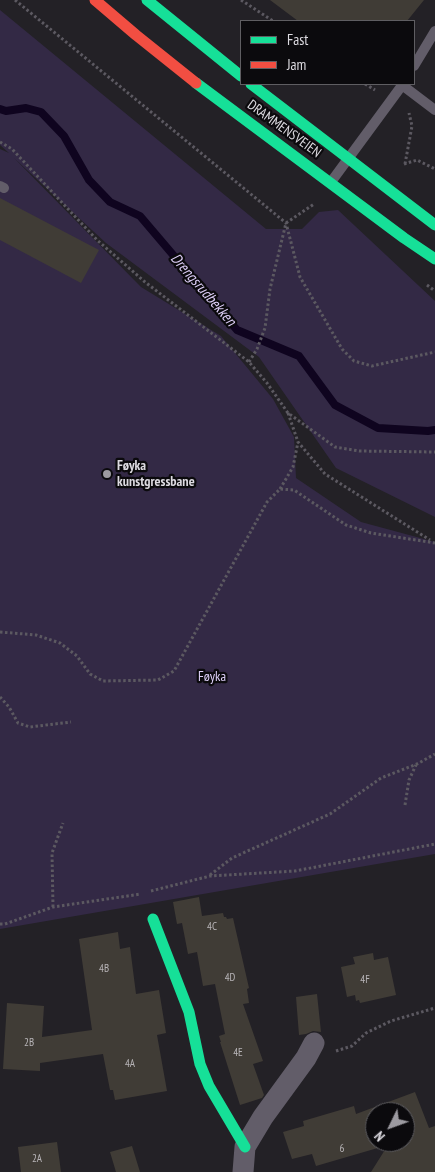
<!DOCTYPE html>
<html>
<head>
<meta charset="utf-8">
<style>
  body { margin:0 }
  #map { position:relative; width:435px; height:1172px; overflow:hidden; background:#232126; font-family:"PT Sans Narrow",sans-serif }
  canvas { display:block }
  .legend { position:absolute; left:240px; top:20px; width:175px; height:65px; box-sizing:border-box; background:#0b0a0d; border:1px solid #5f5e62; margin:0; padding:6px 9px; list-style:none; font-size:15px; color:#dddbe1 }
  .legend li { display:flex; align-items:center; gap:10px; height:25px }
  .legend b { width:25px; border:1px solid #5f5e62 }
  .north { position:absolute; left:365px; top:1102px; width:50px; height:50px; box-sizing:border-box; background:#0b0a0d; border:1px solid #5f5e62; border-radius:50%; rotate:228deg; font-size:14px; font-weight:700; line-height:20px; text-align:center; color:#dddbe1 }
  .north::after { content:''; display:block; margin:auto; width:18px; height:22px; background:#9c9aa0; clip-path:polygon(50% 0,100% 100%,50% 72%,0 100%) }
</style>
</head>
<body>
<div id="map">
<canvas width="435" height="1172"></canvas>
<ul class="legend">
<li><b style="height:6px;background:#16e098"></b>Fast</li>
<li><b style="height:6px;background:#f24e42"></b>Jam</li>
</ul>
<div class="north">N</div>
</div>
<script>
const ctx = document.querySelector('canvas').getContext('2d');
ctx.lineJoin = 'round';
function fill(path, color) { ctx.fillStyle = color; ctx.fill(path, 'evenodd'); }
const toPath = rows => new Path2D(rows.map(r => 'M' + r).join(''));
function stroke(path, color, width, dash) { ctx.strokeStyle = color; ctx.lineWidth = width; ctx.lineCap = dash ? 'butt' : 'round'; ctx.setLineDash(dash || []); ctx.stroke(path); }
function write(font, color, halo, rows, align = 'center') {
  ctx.font = font + ' "PT Sans Narrow",sans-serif'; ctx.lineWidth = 4.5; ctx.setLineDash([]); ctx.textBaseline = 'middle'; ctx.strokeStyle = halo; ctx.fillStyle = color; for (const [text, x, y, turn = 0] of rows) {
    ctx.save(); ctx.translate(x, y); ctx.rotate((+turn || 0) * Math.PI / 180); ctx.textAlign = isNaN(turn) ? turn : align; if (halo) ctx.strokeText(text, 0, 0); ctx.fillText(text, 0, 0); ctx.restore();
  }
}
const green = toPath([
  [0,10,266,229,302,229,319,212,338,210,435,301,435,517,336,468,259,357,106,243,14,158,141,287,221,336,273,399,294,437,296,478,361,522,435,542,435,854,0,929,0,149,9,153,0,145]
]);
const stream = toPath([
  [0,109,6,111,26,108,41,112,64,136,89,180,110,202,140,216,237,330,299,356,335,405,378,428,428,431,435,430]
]);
const building = toPath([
  [270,0,424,0,407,21,298,21],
  [0,198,99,250,81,283,0,240],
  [199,897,202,916,223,913,224,917,226,917,227,919,233,918,249,988,247,989,249,1003,243,1004,263,1061,253,1064,264,1095,262,1098,240,1105,220,1042,221,1042,219,1036,225,1034,215,984,203,986,197,952,188,954,182,923,177,924,173,902],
  [118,932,120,949,130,947,136,994,159,990,166,1033,157,1035,167,1091,115,1100,113,1090,110,1090,103,1054,40,1063,40,1071,3,1069,7,1003,44,1006,42,1037,92,1030,79,939],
  [373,953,374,960,388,957,396,995,360,1003,359,1000,356,1001,355,995,347,997,341,967,355,964,353,957],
  [317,994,321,1032,313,1031,306,1034,299,1035,296,997],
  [415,1092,429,1128,435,1126,435,1172,371,1172,388,1145,316,1166,312,1154,292,1159,283,1132,304,1126,303,1121,354,1106,356,1114],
  [375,1112,405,1112,405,1142,375,1142],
  [57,1142,61,1172,21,1172,18,1147],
  [132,1146,140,1172,116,1172,110,1152]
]);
const path = toPath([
  [15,0,286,223,300,277,342,349,354,361,372,366,435,352],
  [241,0,273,21],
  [365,84,375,90],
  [0,142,12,149,97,240,145,282,249,362,267,383,288,413,335,447,359,451,435,452],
  [404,164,417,160,435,169],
  [405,164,412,126,409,113],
  [427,285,435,291],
  [249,362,257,349,265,328,270,289,286,223,314,204],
  [288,413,298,442,325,474,430,540],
  [280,489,293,467,298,442],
  [0,632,36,635,60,643,77,656,90,674,103,681,158,680,174,671,267,502,280,489,294,490,346,525,371,533,435,543],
  [0,697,9,707,18,723,30,727,71,722],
  [405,805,409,780,416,765],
  [210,875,232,858,330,814,381,778,417,764,435,754],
  [151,891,210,876,295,871,435,844],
  [53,907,52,853,63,823],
  [0,924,5,924,53,907,141,894],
  [336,1051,352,1046,366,1033,391,1021,435,1008]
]);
const lane = toPath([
  [414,66,435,31],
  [402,85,435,110],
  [331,182,403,84],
  [0,186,4,188]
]);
const street = toPath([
  [243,1172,245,1147,263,1117,306,1058,314,1043]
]);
const fast = toPath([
  [147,0,241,76],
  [196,83,404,238,435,259],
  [251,84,435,225],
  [153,919,189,1012,200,1064,209,1086,245,1147]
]);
const jam = toPath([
  [95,0,136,35,196,83]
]);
const markers = [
  [107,474,5,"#9c9aa0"]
];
const numberNames = [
  ["4C",212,927],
  ["4B",104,969],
  ["4D",230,978],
  ["4F",365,980],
  ["2B",29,1043],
  ["4E",238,1053],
  ["4A",130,1064],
  ["6",342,1149],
  ["2A",37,1159]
];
const streetNames = [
  ["DRAMMENSVEIEN",284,129,36]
];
const poiNames = [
  ["Føyka",117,466],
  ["kunstgressbane",117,482]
];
const parkNames = [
  ["Føyka",212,677]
];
const waterNames = [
  ["Drengsrudbekken",203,290,49]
];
fill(green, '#332945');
stroke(stream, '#0f041f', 8);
fill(building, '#403c36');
stroke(path, '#5c5961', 3, [2.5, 2.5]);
stroke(lane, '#625d69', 10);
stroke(street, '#625d69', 21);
stroke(fast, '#16e098', 11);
stroke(jam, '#f24e42', 11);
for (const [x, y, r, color] of markers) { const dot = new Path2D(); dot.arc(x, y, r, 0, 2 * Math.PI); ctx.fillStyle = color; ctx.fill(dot); stroke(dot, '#0b0a0d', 2); }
write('11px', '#b6b3b6', null, numberNames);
write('14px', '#dddbe1', '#0b0a0d', streetNames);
write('bold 14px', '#dddbe1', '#0b0a0d', poiNames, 'left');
write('14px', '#ded0f9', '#0b0a0d', parkNames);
write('italic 15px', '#ddcef7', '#0b0a0d', waterNames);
</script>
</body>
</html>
